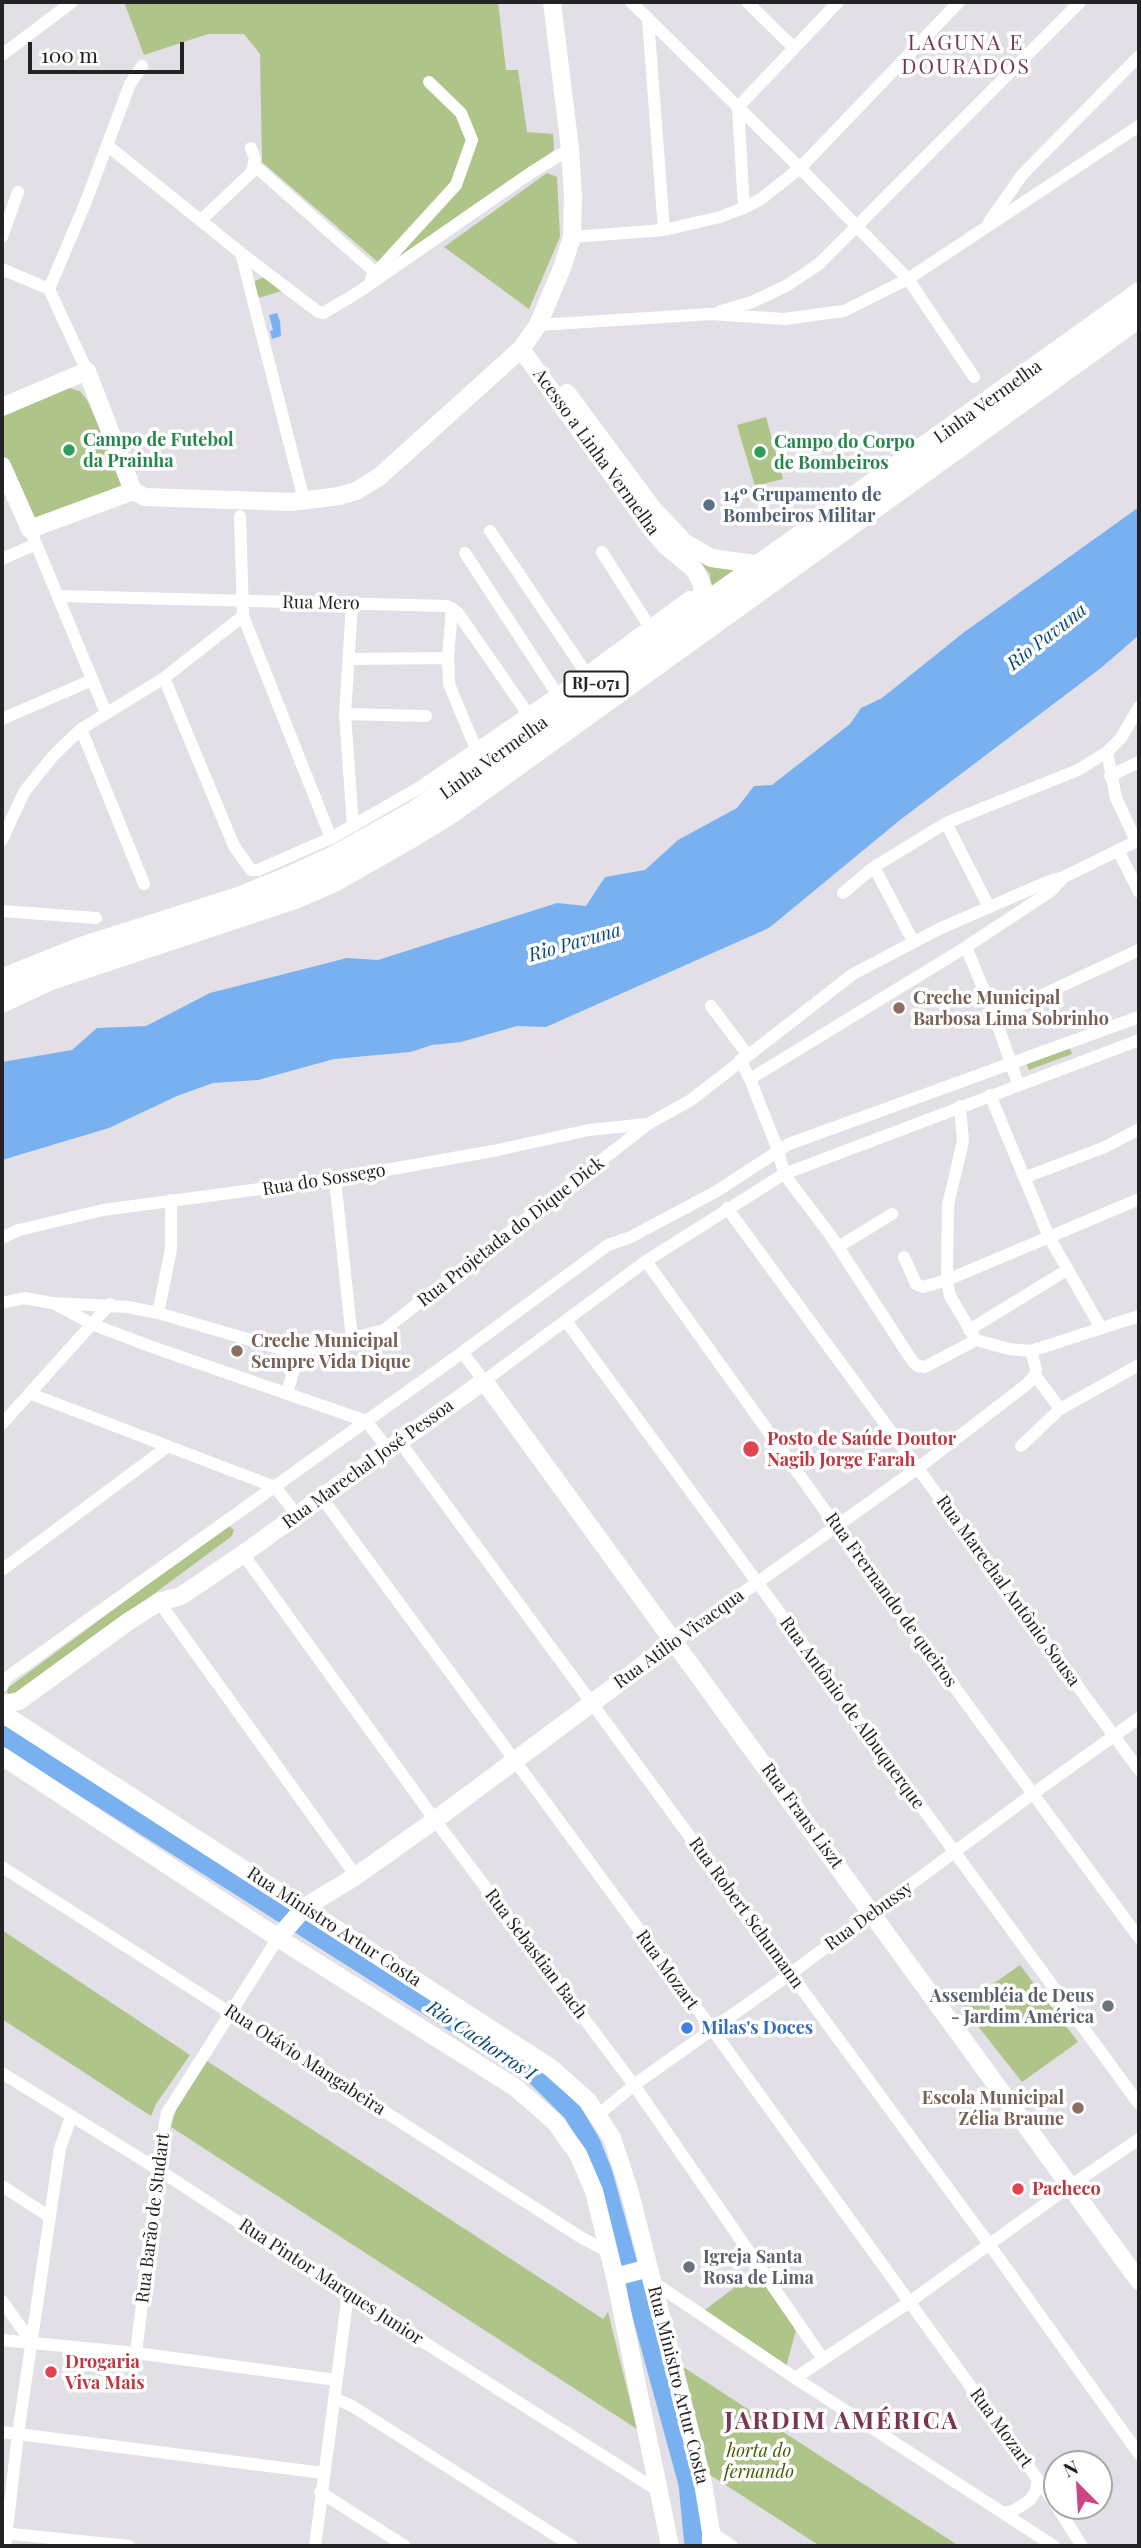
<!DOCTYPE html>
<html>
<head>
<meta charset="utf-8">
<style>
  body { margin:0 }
  #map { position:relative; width:1141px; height:2548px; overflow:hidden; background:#e2e0e6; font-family:"Playfair Display",serif }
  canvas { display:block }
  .frame { position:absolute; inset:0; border:4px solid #232224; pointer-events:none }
  .north { position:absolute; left:1043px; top:2450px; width:70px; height:70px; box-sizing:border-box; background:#fff; border:2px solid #a7a7a7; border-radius:50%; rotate:336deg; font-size:19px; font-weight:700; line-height:28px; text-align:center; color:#232224 }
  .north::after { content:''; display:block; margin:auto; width:24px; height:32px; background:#cc4584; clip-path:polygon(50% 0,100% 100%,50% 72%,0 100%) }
  .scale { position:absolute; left:28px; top:42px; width:156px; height:32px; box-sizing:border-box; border:4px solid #232224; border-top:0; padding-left:9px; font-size:21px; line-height:24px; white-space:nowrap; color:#232224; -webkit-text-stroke:5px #fff; paint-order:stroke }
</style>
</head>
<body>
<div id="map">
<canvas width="1141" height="2548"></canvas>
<div class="frame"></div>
<div class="north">N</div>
<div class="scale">100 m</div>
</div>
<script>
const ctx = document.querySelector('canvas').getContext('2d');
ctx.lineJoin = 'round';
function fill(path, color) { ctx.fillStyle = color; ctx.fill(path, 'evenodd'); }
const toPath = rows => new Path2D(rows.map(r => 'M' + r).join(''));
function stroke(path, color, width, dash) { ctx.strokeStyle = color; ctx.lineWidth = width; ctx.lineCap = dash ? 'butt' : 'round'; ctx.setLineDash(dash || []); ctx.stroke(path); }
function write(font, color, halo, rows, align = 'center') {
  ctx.font = font + ' "Playfair Display",serif'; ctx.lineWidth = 7; ctx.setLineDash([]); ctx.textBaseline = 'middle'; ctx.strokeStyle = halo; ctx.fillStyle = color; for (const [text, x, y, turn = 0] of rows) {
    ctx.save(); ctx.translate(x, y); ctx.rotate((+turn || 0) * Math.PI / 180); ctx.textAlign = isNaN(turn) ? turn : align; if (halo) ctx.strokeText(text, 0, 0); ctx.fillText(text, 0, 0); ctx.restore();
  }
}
const green = toPath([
  [124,2,498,2,506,70,518,70,527,132,553,134,554,150,386,269,262,162,260,54,244,34,208,34,144,55],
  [547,173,557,177,560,237,529,309,444,247],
  [264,277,282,291,258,298,253,282],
  [65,387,80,391,87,400,124,482,124,488,31,525,2,460,2,414],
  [766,417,783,479,755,486,737,425],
  [694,555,742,568,711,593,710,574],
  [1069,1046,1072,1054,1029,1070,1026,1062],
  [228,1525,234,1530,232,1536,16,1696,9,1696,7,1691,9,1687],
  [2,1930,190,2055,156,2104,151,2116,2,2019],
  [1020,1965,1078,2042,1022,2082,962,2006],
  [207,2061,603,2319,608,2312,637,2429,171,2127,177,2106],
  [756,2271,797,2326,786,2367,701,2313],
  [677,2363,959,2546,820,2546,704,2471]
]);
const water = toPath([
  [277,313,280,321,281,336,272,339,270,331,273,330,269,315],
  [1139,507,1139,635,1101,668,900,820,769,928,546,1027,517,1026,461,1042,432,1045,410,1052,334,1059,258,1080,213,1083,177,1096,109,1128,2,1160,2,1062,72,1050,97,1028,146,1026,210,993,347,958,378,960,557,903,586,906,605,877,645,870,678,840,737,808,754,786,772,785,850,724,861,708,882,698,963,633]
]);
const river = toPath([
  [2,1735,532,2072,573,2113,591,2143,603,2173,688,2484,694,2546]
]);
const street = toPath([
  [631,2,800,168,908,279,974,377],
  [747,2,793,47],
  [648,19,664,230],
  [2,55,72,2],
  [108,146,241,253,317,311,323,313,357,293,532,172,570,149],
  [255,166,376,273],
  [744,208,738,107,838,2],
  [201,220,252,172,255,159,251,148],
  [989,222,1022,175,1139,56],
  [2,237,18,192],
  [572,237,664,230,720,217,744,208,761,199,800,168,959,2],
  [241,253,304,500],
  [2,269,49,289,87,371],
  [371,278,456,185,472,140,461,113,429,82],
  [49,289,85,204,130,84,142,66],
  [721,311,752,302,786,286,819,264,1080,2],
  [538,325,711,314,784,319,844,311,908,279,1139,126],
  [30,529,106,713],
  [490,531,586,673],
  [602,552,649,626],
  [465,553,557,694],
  [2,559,36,544],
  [59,596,447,606,458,613,528,714],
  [352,604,345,714,353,826],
  [452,608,448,658,449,684,476,749],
  [243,616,331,838],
  [349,659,448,658],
  [164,678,234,846,251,870,258,870,331,838,417,789,557,694,689,597],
  [345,714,426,716],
  [2,719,92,680],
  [81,729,144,884],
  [1110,776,1139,762],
  [946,823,989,907],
  [2,840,24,792,53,756,81,729,164,678,243,616,240,516],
  [1136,841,1116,798,1107,752,1121,738,1139,707],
  [1118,850,1139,892],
  [874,867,913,941],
  [843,893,874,867,946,823,1078,770,1107,752],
  [2,911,96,918],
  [966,947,995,1017,1018,1084],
  [711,1006,747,1054],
  [995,1017,1139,950],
  [740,1060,750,1079,778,1150,784,1174,831,1236,913,1362,918,1366,925,1367,976,1340],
  [750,1079,966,947,1051,891,1064,877],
  [990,1095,1049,1237,1101,1328],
  [960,1106,963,1141,948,1205,947,1280,950,1296,976,1340],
  [1026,1177,1105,1147,1139,1129],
  [335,1179,352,1339],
  [727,1208,1139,1770],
  [2,1238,19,1230,103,1210,335,1179,493,1151,589,1130,647,1124],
  [838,1247,892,1214],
  [904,1257,916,1284,923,1287,947,1280,1139,1199],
  [646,1261,836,1526,1139,1938],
  [2,1303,24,1298,52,1303,128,1307,158,1313,285,1350,299,1352,384,1330,648,1124,691,1100,853,974,939,929,1047,882,1064,877,1139,840],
  [55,1304,94,1325,155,1348,366,1421,389,1450],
  [158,1313,171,1249,171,1200],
  [566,1321,1139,2104],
  [969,1330,1067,1270],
  [976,1340,1009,1349,1031,1351,1139,1316],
  [462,1352,484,1381,646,1261,784,1174,1139,1040],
  [1035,1375,1060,1409,1139,1365],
  [287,1393,299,1352],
  [31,1394,275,1487,297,1515],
  [2,1424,110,1304],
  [400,1442,989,2244,1139,2454],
  [1021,1446,1060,1409],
  [322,1498,712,2029,1052,2499,1082,2546],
  [243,1554,435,1820,634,2085,823,2359],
  [2,1570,167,1447],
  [159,1602,356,1876],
  [674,1642,918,1468,1026,1385,1035,1375,1036,1369,1031,1351],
  [2,1686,5,1679,445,1365,608,1245,631,1237,717,1191,789,1144,1139,1017],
  [2,1867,582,2238,609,2252],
  [2,2073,159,2170,348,2294,660,2492],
  [598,2115,634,2085,790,1974,1034,1793,1139,1718],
  [2,2186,50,2217],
  [653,2282,795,2378,1054,2546],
  [2,2301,31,2341],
  [2,2340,136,2353,336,2380],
  [136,2353,162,2139,167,2113,278,1938],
  [795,2378,908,2303,1070,2186,1139,2139],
  [334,2398,352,2406,572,2546],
  [2,2432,323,2473],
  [320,2492,405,2546],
  [1003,2513,1013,2511,1030,2500,1036,2491,1038,2480],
  [711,2532,732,2546],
  [2,2533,129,2546],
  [5,2546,18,2434,60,2148,71,2117],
  [315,2546,348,2294]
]);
const secondary = toPath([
  [521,349,650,527,665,545,695,570,703,587,700,598,691,611],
  [567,393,653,509,684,542,711,558,762,565],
  [2,407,87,371,133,491,145,497,291,502,339,496,356,491,379,477,521,349,538,325,562,268,572,237,573,196,570,149,552,2],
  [2,466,30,529,133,491],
  [2,1704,19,1701,129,1621,159,1602,181,1596,243,1554,484,1381,1139,2281],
  [2,1713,551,2068,588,2101,612,2138,630,2193,703,2483,711,2532,711,2546],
  [2,1756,278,1938,516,2088,555,2122,578,2154,594,2191,615,2277,670,2546],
  [278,1938,305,1907,356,1876,435,1820,674,1642],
  [615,2277,649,2268]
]);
const highway = toPath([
  [2,980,80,949,240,898,287,879,331,859,414,813,1139,294],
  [2,1001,49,979,296,897,333,881,412,836,451,812,1139,316]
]);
const markers = [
  [69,450,7,"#2e9e5b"],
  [760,452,7,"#2e9e5b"],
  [709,505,7,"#5c6f8a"],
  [899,1008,7,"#8d6e63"],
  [237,1351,7,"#8d6e63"],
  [751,1449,9,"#e0444e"],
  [1108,2006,7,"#6b7280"],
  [687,2028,7,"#3f7fe0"],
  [1078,2108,7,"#8d6e63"],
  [1018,2189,7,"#e0444e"],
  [689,2267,7,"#6b7280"],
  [51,2372,7,"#e0444e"]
];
const shields = [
  [596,684,63]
];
const shieldNames = [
  ["RJ-071",596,684]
];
const streetNames = [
  ["Linha Vermelha",988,402,-36],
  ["Acesso a Linha Vermelha",596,452,54],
  ["Rua Mero",321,603,1],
  ["Linha Vermelha",494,758,-36],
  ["Rua do Sossego",324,1180,-9],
  ["Rua Projetada do Dique Dick",511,1232,-38],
  ["Rua Marechal José Pessoa",368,1464,-36],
  ["Rua Marechal Antônio Sousa",1008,1591,54],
  ["Rua Frernando de queiros",891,1600,54],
  ["Rua Atilio Vivacqua",679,1639,-36],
  ["Rua Antônio de Albuquerque",852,1713,54],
  ["Rua Frans Liszt",802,1816,54],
  ["Rua Robert Schumann",746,1913,54],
  ["Rua Debussy",869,1916,-36],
  ["Rua Ministro Artur Costa",334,1927,33],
  ["Rua Sebastian Bach",536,1954,53],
  ["Rua Mozart",667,1970,54],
  ["Rua Otávio Mangabeira",305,2060,33],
  ["Rua Barão de Studart",153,2218,-83],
  ["Rua Pintor Marques Junior",331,2282,33],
  ["Rua Ministro Artur Costa",678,2385,76],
  ["Rua Mozart",1001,2428,54]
];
const leisureNames = [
  ["Campo de Futebol",83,440],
  ["da Prainha",83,461],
  ["Campo do Corpo",774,442],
  ["de Bombeiros",774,463]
];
const serviceNames = [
  ["14º Grupamento de",723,495],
  ["Bombeiros Militar",723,516]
];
const educationNames = [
  ["Creche Municipal",913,998],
  ["Barbosa Lima Sobrinho",913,1019],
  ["Creche Municipal",251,1341],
  ["Sempre Vida Dique",251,1362],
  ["Escola Municipal",1064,2098,"right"],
  ["Zélia Braune",1064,2119,"right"]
];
const healthNames = [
  ["Posto de Saúde Doutor",767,1439],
  ["Nagib Jorge Farah",767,1460],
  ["Pacheco",1032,2189],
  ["Drogaria",65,2362],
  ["Viva Mais",65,2383]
];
const worshipNames = [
  ["Assembléia de Deus",1094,1996],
  ["- Jardim América",1094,2017],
  ["Igreja Santa",703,2257,"left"],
  ["Rosa de Lima",703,2278,"left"]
];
const shopNames = [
  ["Milas's Doces",701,2028]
];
const parkNames = [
  ["horta do",759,2451],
  ["fernando",759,2472]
];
const waterNames = [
  ["Rio Pavuna",1047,637,-38],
  ["Rio Pavuna",575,943,-16],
  ["Rio Cachorros I",481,2041,34]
];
const quarterNames = [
  ["LAGUNA E",966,43],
  ["DOURADOS",966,67]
];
const districtNames = [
  ["JARDIM AMÉRICA",842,2422]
];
fill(green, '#aec489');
fill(water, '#79b1f0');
stroke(river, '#79b1f0', 19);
stroke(street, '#fff', 12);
stroke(secondary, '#fff', 18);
stroke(highway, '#fff', 23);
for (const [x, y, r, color] of markers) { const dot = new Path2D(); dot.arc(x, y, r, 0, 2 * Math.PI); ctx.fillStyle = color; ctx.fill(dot); stroke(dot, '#fff', 2.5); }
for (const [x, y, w] of shields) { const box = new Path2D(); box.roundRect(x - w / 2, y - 12.5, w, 25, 5); ctx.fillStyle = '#fff'; ctx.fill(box); stroke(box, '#232224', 2); }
write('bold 16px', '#232224', null, shieldNames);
write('18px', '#232224', '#fff', streetNames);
write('bold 18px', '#27864d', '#fff', leisureNames, 'left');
write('bold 18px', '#4e5e75', '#fff', serviceNames, 'left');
write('bold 18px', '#785e54', '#fff', educationNames, 'left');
write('bold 18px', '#be3a42', '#fff', healthNames, 'left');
write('bold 18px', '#5b616d', '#fff', worshipNames, 'right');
write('bold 18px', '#366cbe', '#fff', shopNames, 'left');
write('italic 18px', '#455c00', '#fff', parkNames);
write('italic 19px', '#09467e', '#fff', waterNames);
ctx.letterSpacing = '2px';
write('21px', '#7a3754', '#fff', quarterNames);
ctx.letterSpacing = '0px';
ctx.letterSpacing = '2px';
write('bold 24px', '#7a3754', '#fff', districtNames);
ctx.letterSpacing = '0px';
</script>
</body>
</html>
